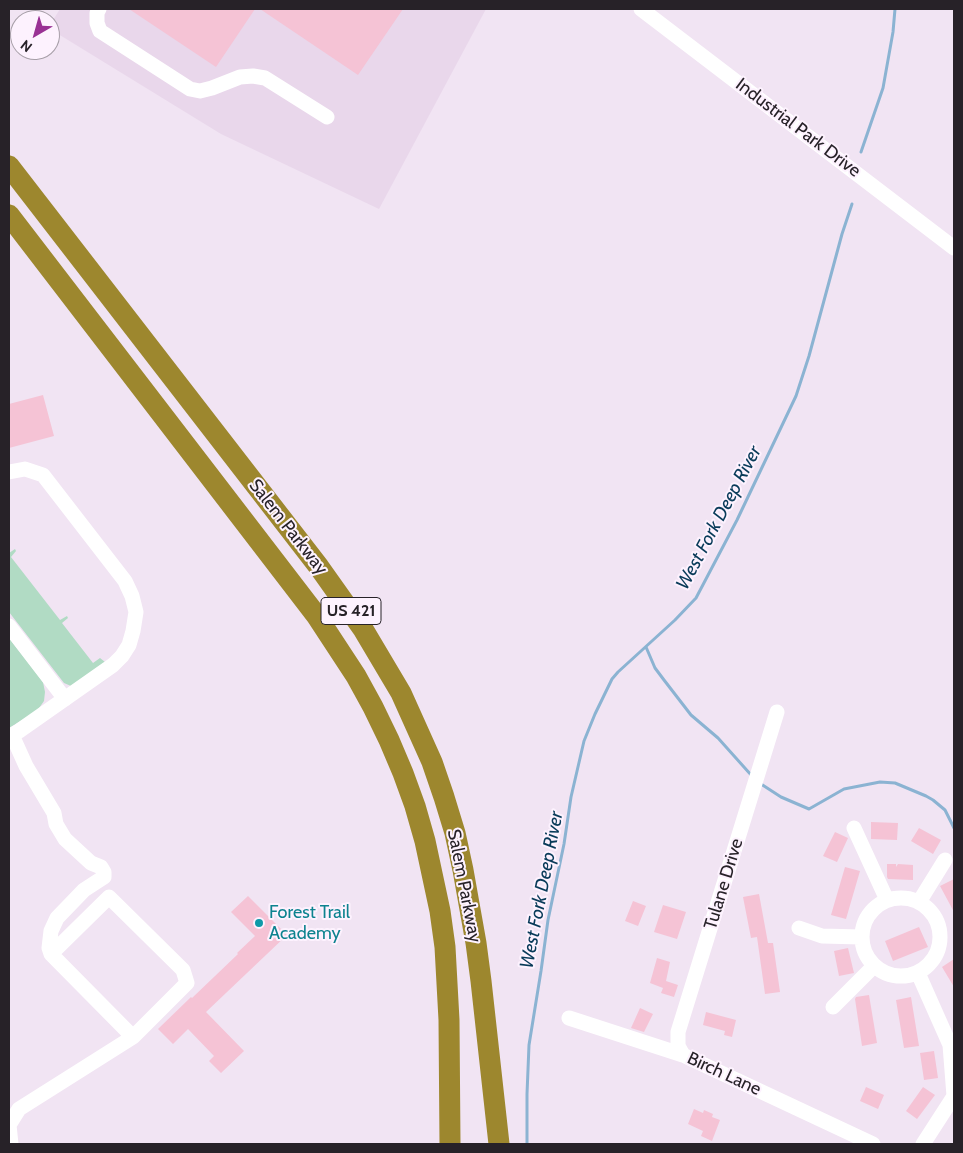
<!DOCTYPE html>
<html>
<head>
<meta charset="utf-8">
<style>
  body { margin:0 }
  #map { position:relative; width:963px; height:1153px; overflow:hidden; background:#f1e4f3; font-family:Cabin,sans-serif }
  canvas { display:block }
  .frame { position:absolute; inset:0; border:10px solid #272228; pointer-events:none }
  .north { position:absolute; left:10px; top:10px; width:50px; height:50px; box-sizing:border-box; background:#fdf2fe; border:1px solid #a79fa8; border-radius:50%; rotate:218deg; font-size:14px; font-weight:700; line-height:20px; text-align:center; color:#272228 }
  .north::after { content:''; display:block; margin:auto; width:18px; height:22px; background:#993194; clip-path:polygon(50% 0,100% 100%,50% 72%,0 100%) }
</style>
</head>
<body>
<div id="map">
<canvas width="963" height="1153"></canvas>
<div class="frame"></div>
<div class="north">N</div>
</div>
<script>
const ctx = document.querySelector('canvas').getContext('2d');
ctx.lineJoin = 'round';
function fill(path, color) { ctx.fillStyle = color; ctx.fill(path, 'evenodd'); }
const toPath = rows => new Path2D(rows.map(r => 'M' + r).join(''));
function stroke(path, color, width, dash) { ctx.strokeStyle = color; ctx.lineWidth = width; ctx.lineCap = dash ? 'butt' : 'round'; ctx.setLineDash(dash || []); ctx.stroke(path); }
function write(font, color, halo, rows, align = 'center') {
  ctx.font = font + ' Cabin,sans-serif'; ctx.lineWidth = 4; ctx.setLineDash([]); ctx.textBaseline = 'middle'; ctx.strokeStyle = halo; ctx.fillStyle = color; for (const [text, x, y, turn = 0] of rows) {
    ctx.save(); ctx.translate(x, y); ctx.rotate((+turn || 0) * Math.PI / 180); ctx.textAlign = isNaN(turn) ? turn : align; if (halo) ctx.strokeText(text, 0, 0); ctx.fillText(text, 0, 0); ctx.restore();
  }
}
const built = toPath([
  [60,9,486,9,379,209,221,134,50,29,50,25]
]);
const green = toPath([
  [15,549,16,551,11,557,60,620,67,616,68,618,62,623,93,663,100,658,105,662,71,686,64,683,9,612,9,553],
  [9,638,43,682,45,692,44,701,37,711,9,728]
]);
const stream = toPath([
  [861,152,883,88,893,32,895,9],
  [646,647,655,668,664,680,691,715,718,738,752,776],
  [761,784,781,797,809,809,844,789,880,782,895,783,926,796,933,800,945,810,954,828],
  [527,1144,527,1094,529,1045,541,971,548,920,564,844,571,797,584,741,595,714,612,679,618,672,675,620,696,598,737,520,796,396,809,356,842,234,852,204]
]);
const building = toPath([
  [129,9,255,9,216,67],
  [260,9,403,9,358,75],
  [43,395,54,436,9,448,9,404],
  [871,822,898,823,897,840,871,839],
  [919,828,941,840,933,854,911,841],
  [835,832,848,838,837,862,823,856],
  [887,864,896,864,896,867,898,864,913,865,913,880,888,879,887,877],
  [845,867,860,871,846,919,831,915],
  [954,879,954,912,940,886],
  [759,894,768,943,773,943,780,992,765,994,757,937,751,938,743,897],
  [248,896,287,935,206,1012,244,1051,221,1073,209,1061,214,1056,188,1029,173,1044,158,1029,191,997,192,998,238,954,237,953,255,936,231,912],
  [633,901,646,906,638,926,625,921],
  [663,905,686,912,677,939,654,932],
  [919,927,928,947,893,961,885,941],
  [848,948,854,973,839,976,834,951],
  [657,958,670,962,666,981,678,985,674,997,661,993,663,988,650,983],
  [954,959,954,987,942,967],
  [869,995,877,1043,862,1046,855,999,856,997],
  [911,997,919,1046,904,1048,896,1000],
  [640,1008,653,1014,644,1032,631,1028],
  [706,1012,736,1020,732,1037,724,1035,725,1031,703,1025],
  [934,1051,938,1078,924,1080,920,1053],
  [866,1087,884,1095,878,1109,860,1101],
  [923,1087,935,1095,917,1119,906,1111],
  [694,1109,703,1113,704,1110,713,1114,712,1117,720,1120,712,1141,701,1136,703,1131,688,1124]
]);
const minor = toPath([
  [99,9,97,13,97,23,100,31,190,89,200,91,212,88,240,77,253,76,265,78,327,117],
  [641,9,954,248],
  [9,472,25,469,43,475,125,581,132,596,136,612,133,631,129,645,122,656,113,665,19,731,9,737],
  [9,626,65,699],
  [12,735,26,766,54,813,56,824,65,839,91,863,101,867,104,872,104,877,84,890,57,918,51,931,49,948,51,954],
  [854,828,887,900],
  '862 937a39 39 0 1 1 78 0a39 39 0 1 1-78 0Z',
  [919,902,945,860],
  [799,928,822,936,861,937],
  [918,973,950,1045,954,1096,923,1144],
  [833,1007,874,966],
  [569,1018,683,1055,873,1144],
  [683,1055,678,1046,678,1032,777,712],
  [11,1144,9,1125,19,1109,133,1037,187,983,183,970,109,897,51,954,133,1037]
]);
const highway = toPath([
  [9,166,319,567,363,629,401,693,432,762,444,797,455,833,463,870,476,943,481,981,499,1144],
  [9,215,316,615,356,676,373,707,389,740,403,773,415,806,425,841,440,911,445,947,449,1020,450,1144]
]);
const markers = [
  [259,923,5,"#0f9aa8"]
];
const shields = [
  [351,611,60]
];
const shieldNames = [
  ["US 421",351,611]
];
const streetNames = [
  ["Industrial Park Drive",798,128,37],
  ["Salem Parkway",288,527,52],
  ["Tulane Drive",724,884,-73],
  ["Salem Parkway",464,886,79],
  ["Birch Lane",724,1074,25]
];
const cultureNames = [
  ["Forest Trail",269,913],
  ["Academy",269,934]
];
const waterNames = [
  ["West Fork Deep River",719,518,-62],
  ["West Fork Deep River",542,890,-79]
];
fill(built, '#e9d7eb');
fill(green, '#b1dbc4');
stroke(stream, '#8bb3d2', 3);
fill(building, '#f5c3d5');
stroke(minor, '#fff', 15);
stroke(highway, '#9d872e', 21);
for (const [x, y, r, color] of markers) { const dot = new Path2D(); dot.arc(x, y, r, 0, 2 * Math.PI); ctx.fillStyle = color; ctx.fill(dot); stroke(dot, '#fdf2fe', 2); }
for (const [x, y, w] of shields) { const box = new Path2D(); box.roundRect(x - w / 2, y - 13.5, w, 27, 4); ctx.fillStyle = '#fdf2fe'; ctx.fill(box); stroke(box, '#272228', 1); }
write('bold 16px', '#272228', null, shieldNames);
write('18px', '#272228', '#fdf2fe', streetNames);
write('18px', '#0d838f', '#fdf2fe', cultureNames, 'left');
write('italic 19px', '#093b59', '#fdf2fe', waterNames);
</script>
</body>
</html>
